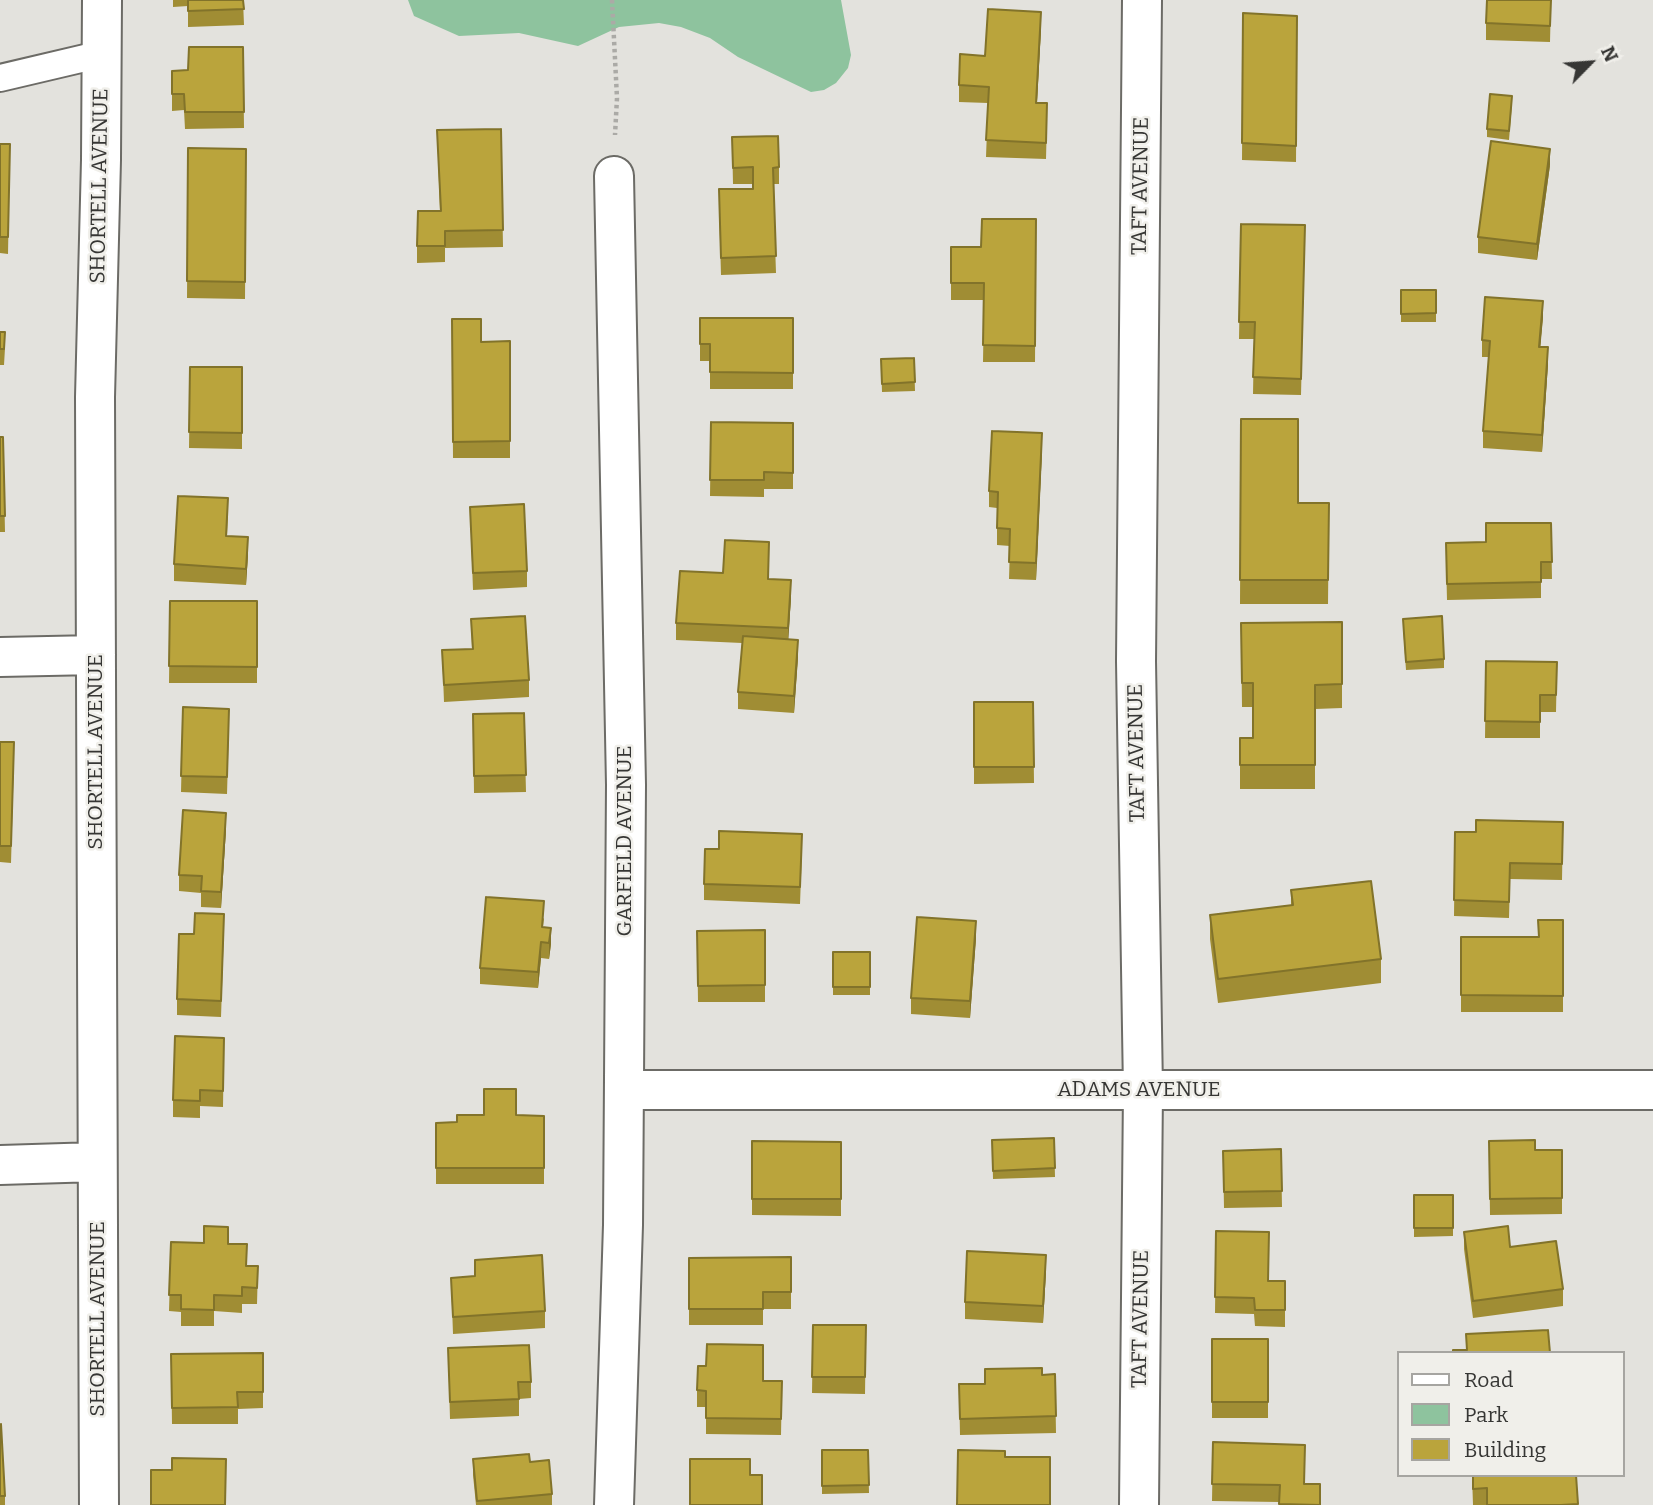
<!DOCTYPE html>
<html>
<head>
<meta charset="utf-8">
<style>
  body { margin:0 }
  #map { position:relative; width:1653px; height:1505px; overflow:hidden; background:#e3e2dd; font-family:Bitter,serif }
  canvas { display:block }
  .legend { position:absolute; left:1397px; top:1351px; width:228px; height:126px; box-sizing:border-box; background:#f0efea; border:2px solid #a6a5a1; margin:0; padding:9px 12px; list-style:none; font-size:21px; color:#363634 }
  .legend li { display:flex; align-items:center; gap:14px; height:35px }
  .legend b { width:35px; border:2px solid #a6a5a1 }
  .north { position:absolute; left:1555px; top:28px; width:70px; height:70px; -webkit-text-stroke:5px #f0efea; paint-order:stroke; rotate:65deg; font-size:19px; font-weight:700; line-height:28px; text-align:center; color:#363634 }
  .north::after { content:''; display:block; margin:auto; width:24px; height:32px; background:#363634; clip-path:polygon(50% 0,100% 100%,50% 72%,0 100%) }
</style>
</head>
<body>
<div id="map">
<canvas width="1653" height="1505"></canvas>
<ul class="legend">
<li><b style="height:9px;background:#fff"></b>Road</li>
<li><b style="height:19px;background:#8ec39e"></b>Park</li>
<li><b style="height:19px;background:#baa43c"></b>Building</li>
</ul>
<div class="north">N</div>
</div>
<script>
const ctx = document.querySelector('canvas').getContext('2d');
ctx.lineJoin = 'round';
function fill(path, color) { ctx.fillStyle = color; ctx.fill(path, 'evenodd'); }
const toPath = rows => new Path2D(rows.map(r => 'M' + r).join(''));
function stroke(path, color, width, dash) { ctx.strokeStyle = color; ctx.lineWidth = width; ctx.lineCap = dash ? 'butt' : 'round'; ctx.setLineDash(dash || []); ctx.stroke(path); }
function write(font, color, halo, rows, align = 'center') {
  ctx.font = font + ' Bitter,serif'; ctx.lineWidth = 5; ctx.setLineDash([]); ctx.textBaseline = 'middle'; ctx.strokeStyle = halo; ctx.fillStyle = color; for (const [text, x, y, turn = 0] of rows) {
    ctx.save(); ctx.translate(x, y); ctx.rotate((+turn || 0) * Math.PI / 180); ctx.textAlign = isNaN(turn) ? turn : align; if (halo) ctx.strokeText(text, 0, 0); ctx.fillText(text, 0, 0); ctx.restore();
  }
}
const green = toPath([
  [408,0,841,0,851,55,848,68,836,83,824,90,811,92,738,57,710,38,681,27,659,23,619,27,578,46,519,33,459,36,414,16]
]);
const path = toPath([
  [612,0,617,98,615,135]
]);
const service = toPath([
  [0,78,102,54]
]);
const minor = toPath([
  [614,176,626,785,623,1225,614,1505],
  [0,657,96,655],
  [624,1090,1653,1090],
  [0,1165,97,1162],
  [99,1505,95,397,101,160,102,0],
  [1139,1505,1143,1090,1136,661,1142,0]
]);
const wall = toPath([
  [173,0,243,0,244,25,188,27,188,6,173,7],
  [1551,0,1550,42,1486,40,1486,23],
  [1243,13,1297,16,1296,162,1242,160],
  [1041,28,1037,103,1047,119,1046,159,986,157,988,103,959,102,959,85,985,56],
  [243,47,244,128,185,129,184,110,172,111,172,71,188,70],
  [1512,104,1509,140,1487,137,1487,129],
  [501,129,503,247,445,248,445,262,417,263,417,246,440,211,437,130],
  [732,137,779,167,779,184,773,184,776,273,721,275,719,206,753,189,753,184,733,184],
  [0,144,10,144,8,254,0,253],
  [188,148,246,149,245,299,187,298],
  [1550,165,1537,260,1478,253,1478,237],
  [1036,219,1035,362,983,362,984,300,951,300,951,247,981,247],
  [1241,224,1305,225,1301,395,1253,394,1254,339,1239,339],
  [1401,290,1436,290,1436,322,1401,322],
  [1543,317,1540,347,1548,364,1542,452,1483,448,1483,431,1489,357,1482,357,1482,340],
  [700,318,793,318,793,389,710,389,710,361,700,361],
  [452,319,481,342,510,341,510,458,453,458],
  [0,332,5,348,4,365,0,365],
  [914,358,915,391,882,392,881,359],
  [190,367,242,367,242,449,189,448],
  [1241,419,1298,503,1329,503,1328,604,1240,604],
  [711,422,793,423,793,489,764,489,764,497,710,496],
  [0,437,3,437,5,532,0,532],
  [1042,450,1036,580,1009,579,1010,546,997,545,997,508,989,507,989,491],
  [470,507,527,571,527,587,473,590],
  [228,514,227,536,248,554,246,585,174,581,174,564],
  [1551,523,1552,579,1541,579,1541,598,1447,600,1446,560,1486,542],
  [769,558,768,579,791,597,788,640,798,657,794,713,738,709,738,692,742,643,676,640,676,623,723,573],
  [170,601,257,601,257,683,169,683],
  [471,619,529,680,529,697,444,702,442,650,472,649],
  [1342,622,1342,708,1315,709,1315,789,1240,789,1240,738,1253,738,1253,707,1242,707,1241,623],
  [1403,627,1444,659,1444,668,1406,670],
  [1486,661,1557,662,1556,712,1540,712,1540,738,1485,738],
  [974,702,1033,702,1034,783,974,784],
  [183,707,229,725,227,794,181,792],
  [524,713,526,792,474,793,473,714],
  [0,742,14,759,11,863,0,862],
  [1563,822,1562,880,1510,879,1509,918,1454,916,1455,832,1476,832],
  [226,829,221,908,201,907,201,893,179,891,179,875],
  [719,849,802,850,800,904,704,900,704,884],
  [1291,890,1381,959,1381,983,1218,1003,1210,939,1210,915,1291,905],
  [544,918,543,927,551,944,549,959,541,958,538,988,480,984,480,968],
  [1563,920,1563,1012,1461,1012,1461,937,1538,936],
  [224,930,221,1017,177,1015,177,999,194,934],
  [765,930,765,1002,698,1002,697,931],
  [976,938,970,1018,911,1014,911,998],
  [833,952,870,952,870,995,833,995],
  [224,1038,223,1107,200,1106,200,1118,173,1117,173,1100],
  [516,1115,544,1116,544,1184,436,1184,436,1123,457,1122],
  [1054,1138,1055,1177,993,1179,992,1140],
  [752,1141,841,1142,841,1216,752,1215],
  [1489,1141,1535,1150,1562,1150,1562,1214,1490,1215],
  [1281,1149,1282,1207,1224,1208,1223,1151],
  [1414,1195,1453,1195,1453,1236,1414,1237],
  [1216,1231,1269,1281,1285,1281,1285,1327,1255,1326,1254,1314,1215,1313],
  [1464,1232,1510,1247,1563,1289,1563,1306,1473,1318,1464,1249],
  [171,1242,228,1244,246,1266,258,1266,257,1304,242,1304,242,1313,214,1311,214,1326,181,1326,181,1312,169,1311],
  [791,1257,791,1309,763,1309,763,1325,689,1325,689,1258],
  [475,1260,545,1311,545,1328,453,1334,451,1278,475,1276],
  [1046,1271,1043,1323,965,1319,965,1302],
  [813,1325,866,1325,865,1394,812,1393],
  [1212,1339,1268,1339,1268,1418,1212,1418],
  [448,1348,531,1382,531,1398,519,1399,519,1416,450,1419],
  [263,1353,263,1408,238,1409,238,1424,172,1424,171,1354],
  [1055,1374,1056,1433,960,1435,959,1384,985,1384,1042,1375],
  [763,1381,782,1381,781,1435,706,1434,706,1407,697,1407,697,1390],
  [0,1425,5,1496,5,1505,0,1505],
  [1213,1442,1305,1484,1320,1505,1279,1505,1279,1502,1212,1501],
  [822,1450,868,1450,869,1493,822,1494],
  [473,1459,530,1462,552,1494,552,1505,476,1505,473,1475],
  [1472,1475,1576,1475,1578,1505,1473,1505]
]);
const shadedWall = toPath([
  [1041,12,1041,28,1036,119,1036,103],
  [1550,149,1550,165,1537,260,1537,244],
  [1543,301,1543,317,1539,363,1539,347],
  [1548,347,1548,364,1542,452,1542,435],
  [1042,433,1042,450,1036,580,1036,563],
  [248,537,248,554,246,585,246,569],
  [791,580,791,597,788,645,788,628],
  [798,640,798,657,794,713,794,696],
  [226,813,226,829,221,908,221,892],
  [976,921,976,938,970,1018,970,1001],
  [551,928,551,944,549,959,549,943],
  [541,942,541,958,538,988,538,972],
  [1046,1255,1046,1271,1043,1323,1043,1306]
]);
const building = toPath([
  [188,0,243,0,244,9,188,11,188,0],
  [1487,0,1551,0,1550,26,1486,23,1487,0],
  [988,9,1041,12,1036,103,1047,103,1046,143,986,140,989,87,959,85,960,54,985,56,988,9],
  [1243,13,1297,16,1296,146,1242,143,1243,13],
  [189,47,243,47,244,112,185,112,184,94,172,94,172,71,188,70,189,47],
  [1490,94,1512,96,1509,131,1487,129,1490,94],
  [501,129,503,230,445,231,445,246,417,246,418,211,441,211,437,130,501,129],
  [778,136,779,167,773,168,776,256,721,258,719,189,753,189,753,167,733,168,732,137,778,136],
  [1491,141,1550,149,1537,244,1478,237,1491,141],
  [0,144,10,144,8,237,0,237,0,144],
  [188,148,246,149,245,282,187,281,188,148],
  [982,219,1036,219,1035,346,983,345,984,283,951,283,951,247,981,247,982,219],
  [1241,224,1305,225,1301,379,1253,377,1255,322,1239,322,1241,224],
  [1401,290,1436,290,1436,313,1401,314,1401,290],
  [1485,297,1543,301,1539,347,1548,347,1542,435,1483,431,1490,341,1482,340,1485,297],
  [700,318,793,318,793,373,710,372,710,344,700,344,700,318],
  [452,319,481,319,481,342,510,341,510,441,453,442,452,319],
  [0,332,5,332,4,349,0,349,0,332],
  [914,358,915,382,882,384,881,359,914,358],
  [190,367,242,367,242,433,189,432,190,367],
  [1241,419,1298,419,1298,503,1329,503,1328,580,1240,580,1241,419],
  [711,422,793,423,793,473,764,472,764,480,710,480,711,422],
  [992,431,1042,433,1036,563,1009,562,1010,529,997,528,998,492,989,491,992,431],
  [0,437,3,437,5,516,0,516,0,437],
  [178,496,228,498,226,536,248,537,246,569,174,564,178,496],
  [524,504,527,571,473,573,470,507,524,504],
  [1486,523,1551,523,1552,562,1541,562,1541,582,1447,584,1446,543,1486,542,1486,523],
  [725,540,769,542,768,579,791,580,788,628,676,623,680,571,723,573,725,540],
  [170,601,257,601,257,667,169,666,170,601],
  [525,616,529,680,444,685,442,650,473,649,471,619,525,616],
  [1442,616,1444,659,1406,662,1403,619,1442,616],
  [1342,622,1342,684,1315,685,1315,765,1240,765,1240,738,1253,738,1253,683,1242,683,1241,623,1342,622],
  [743,636,798,640,794,696,738,692,743,636],
  [1486,661,1557,662,1556,695,1540,695,1540,722,1485,721,1486,661],
  [974,702,1033,702,1034,767,974,767,974,702],
  [183,707,229,709,227,777,181,776,183,707],
  [524,713,526,775,474,776,473,714,524,713],
  [0,742,14,742,11,846,0,846,0,742],
  [183,810,226,813,221,892,201,891,202,876,179,875,183,810],
  [1476,820,1563,822,1562,864,1510,863,1509,902,1454,900,1455,832,1476,832,1476,820],
  [719,831,802,834,800,887,704,884,705,849,719,849,719,831],
  [1371,881,1381,959,1218,979,1210,915,1293,905,1291,890,1371,881],
  [486,897,544,901,542,927,551,928,549,943,541,942,538,972,480,968,486,897],
  [195,913,224,914,221,1001,177,999,179,934,194,934,195,913],
  [917,917,976,921,970,1001,911,998,917,917],
  [1538,920,1563,920,1563,996,1461,995,1461,937,1539,937,1538,920],
  [765,930,765,985,698,986,697,931,765,930],
  [833,952,870,952,870,987,833,987,833,952],
  [175,1036,224,1038,223,1091,200,1090,200,1101,173,1100,175,1036],
  [484,1089,516,1089,516,1115,544,1116,544,1168,436,1168,436,1123,457,1122,457,1115,484,1115,484,1089],
  [1054,1138,1055,1168,993,1171,992,1140,1054,1138],
  [1535,1140,1535,1150,1562,1150,1562,1198,1490,1199,1489,1141,1535,1140],
  [752,1141,841,1142,841,1199,752,1199,752,1141],
  [1281,1149,1282,1191,1224,1192,1223,1151,1281,1149],
  [1414,1195,1453,1195,1453,1228,1414,1228,1414,1195],
  [204,1226,228,1227,228,1244,247,1244,246,1266,258,1266,257,1288,242,1287,242,1296,214,1295,214,1310,181,1309,181,1295,169,1295,171,1242,204,1243,204,1226],
  [1508,1226,1510,1247,1556,1241,1563,1289,1473,1301,1464,1232,1508,1226],
  [1216,1231,1269,1232,1268,1281,1285,1281,1285,1310,1255,1310,1254,1298,1215,1297,1216,1231],
  [967,1251,1046,1255,1043,1306,965,1302,967,1251],
  [542,1255,545,1311,453,1317,451,1278,475,1276,475,1260,542,1255],
  [791,1257,791,1292,763,1292,763,1309,689,1309,689,1258,791,1257],
  [813,1325,866,1325,865,1377,812,1377,813,1325],
  [1548,1330,1550,1353,1453,1353,1453,1350,1467,1350,1466,1334,1548,1330],
  [1212,1339,1268,1339,1268,1402,1212,1402,1212,1339],
  [707,1344,763,1345,763,1381,782,1381,781,1419,706,1418,706,1391,697,1390,698,1366,706,1366,707,1344],
  [529,1345,531,1382,518,1382,519,1399,450,1402,448,1348,529,1345],
  [263,1353,263,1392,237,1392,238,1407,172,1408,171,1354,263,1353],
  [1042,1368,1042,1375,1055,1374,1056,1416,960,1419,959,1384,985,1384,985,1369,1042,1368],
  [1,1424,5,1496,0,1496,0,1425,1,1424],
  [1213,1442,1305,1445,1304,1484,1320,1484,1320,1505,1279,1504,1280,1485,1212,1484,1213,1442],
  [822,1450,868,1450,869,1485,822,1486,822,1450],
  [958,1450,1005,1451,1005,1457,1050,1457,1050,1505,957,1505,958,1450],
  [529,1454,530,1462,549,1460,552,1494,477,1501,473,1459,529,1454],
  [172,1458,226,1459,225,1505,151,1505,151,1470,172,1470,172,1458],
  [690,1459,750,1459,750,1475,762,1475,762,1505,690,1505,690,1459],
  [1473,1475,1576,1475,1578,1504,1561,1505,1487,1505,1487,1488,1473,1489,1473,1475]
]);
const streetNames = [
  ["SHORTELL AVENUE",100,186,-89],
  ["TAFT AVENUE",1141,186,-89],
  ["SHORTELL AVENUE",96,752,-90],
  ["TAFT AVENUE",1137,753,-91],
  ["GARFIELD AVENUE",625,841,-90],
  ["ADAMS AVENUE",1139,1090],
  ["SHORTELL AVENUE",98,1319,-90],
  ["TAFT AVENUE",1141,1319,-89]
];
fill(green, '#8ec39e');
stroke(service, '#6c6b66', 30);
stroke(minor, '#6c6b66', 42);
stroke(path, '#abaaa6', 4.5, [3.5, 3.5]);
stroke(service, '#fff', 26);
stroke(minor, '#fff', 38);
fill(wall, '#a08d34');
fill(shadedWall, '#82732a');
fill(building, '#baa43c');
stroke(building, '#82732a', 2);
write('21px', '#363634', '#f0efea', streetNames);
</script>
</body>
</html>
